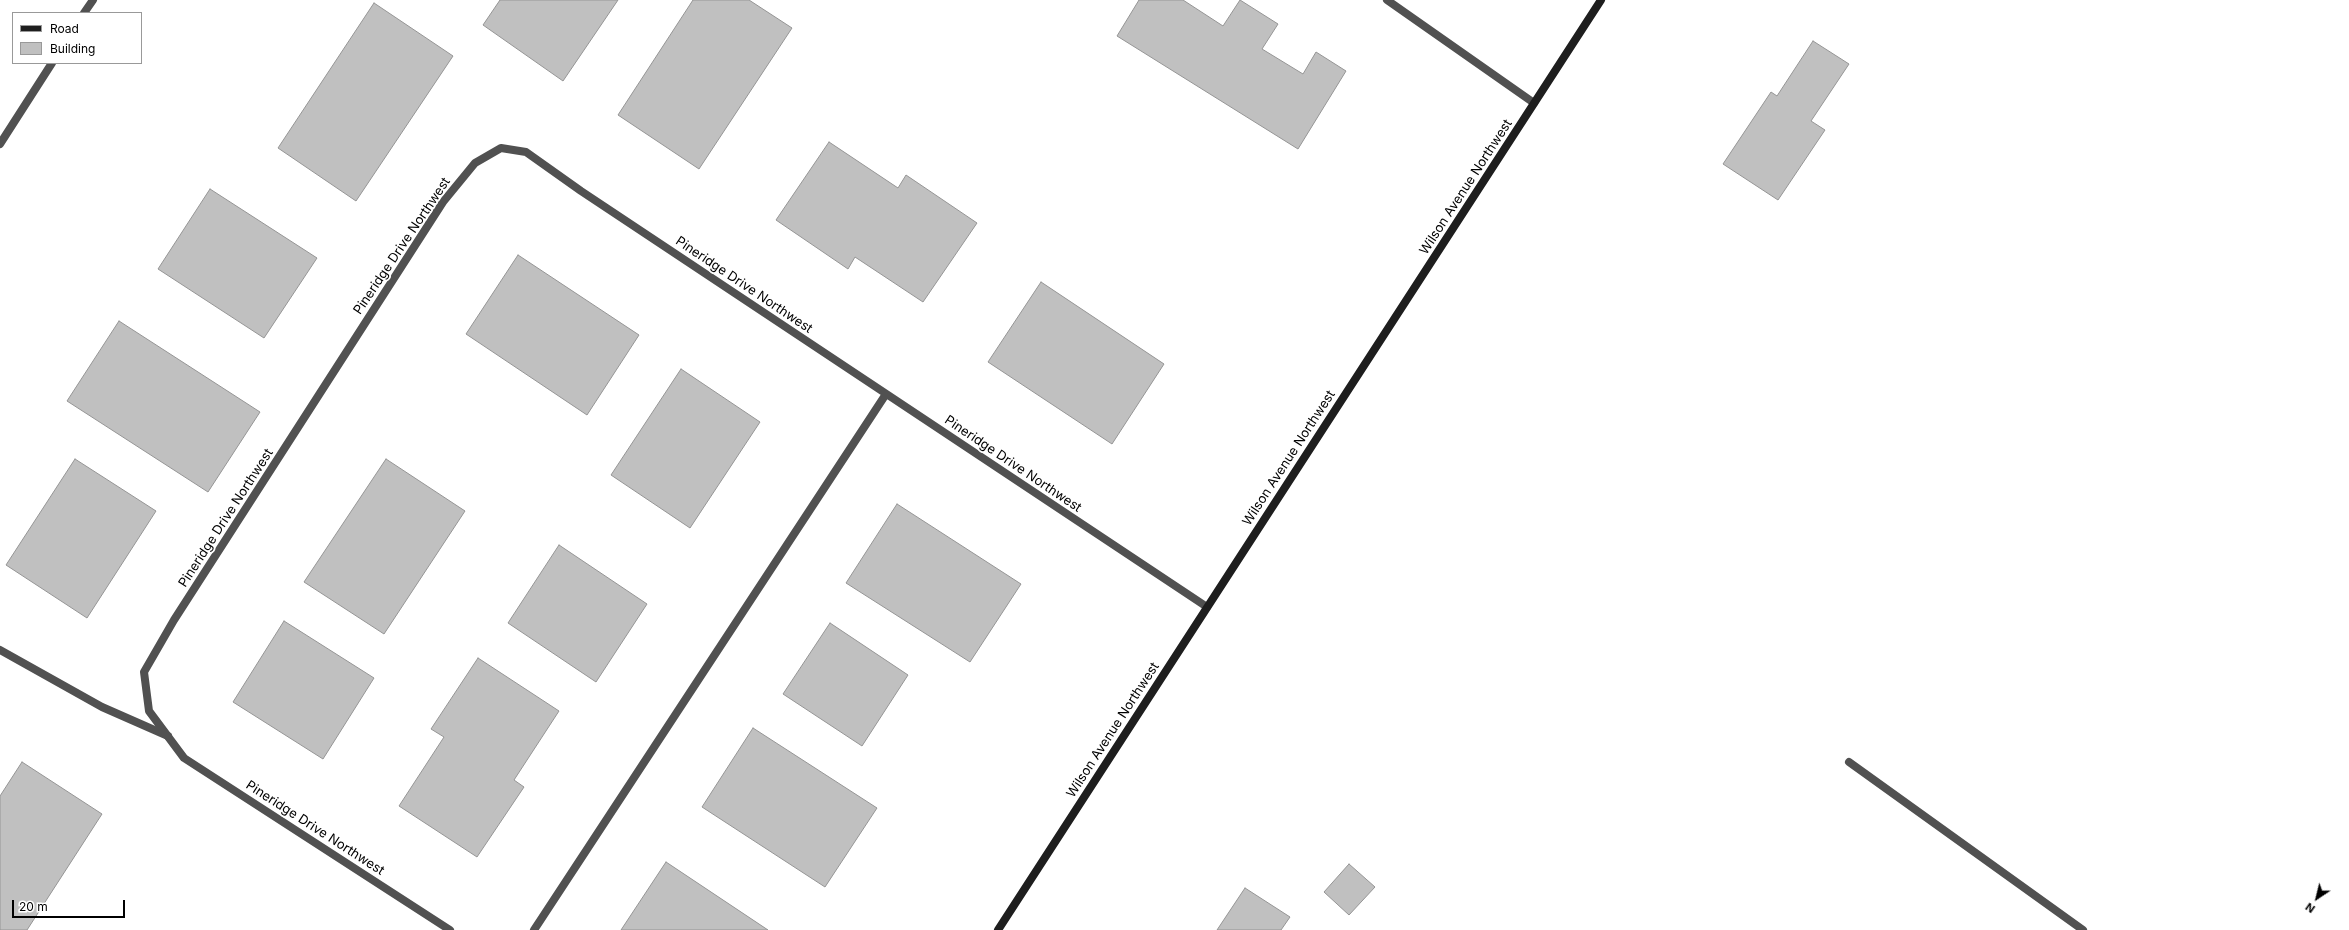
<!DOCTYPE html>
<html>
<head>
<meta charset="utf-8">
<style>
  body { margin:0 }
  #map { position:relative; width:2349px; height:930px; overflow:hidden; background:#fff; font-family:Inter,sans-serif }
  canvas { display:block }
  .legend { position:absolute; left:12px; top:12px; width:130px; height:52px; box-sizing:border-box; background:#fff; border:1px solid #999; margin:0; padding:5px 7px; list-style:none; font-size:12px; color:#000 }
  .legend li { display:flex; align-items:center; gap:8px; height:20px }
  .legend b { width:20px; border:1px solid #999 }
  .north { position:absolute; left:2297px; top:878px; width:40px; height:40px; -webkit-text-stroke:3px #fff; paint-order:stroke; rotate:215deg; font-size:11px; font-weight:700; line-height:16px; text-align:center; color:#000 }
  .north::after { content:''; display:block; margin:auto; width:14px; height:18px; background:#000; clip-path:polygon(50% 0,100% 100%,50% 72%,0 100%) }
  .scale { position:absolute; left:12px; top:900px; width:113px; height:18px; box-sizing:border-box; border:2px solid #000; border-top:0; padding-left:5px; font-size:12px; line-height:14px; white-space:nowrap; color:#000; -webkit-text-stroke:3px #fff; paint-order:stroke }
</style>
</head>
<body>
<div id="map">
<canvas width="2349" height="930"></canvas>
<ul class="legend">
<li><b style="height:5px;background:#1e1e1e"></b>Road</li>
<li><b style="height:11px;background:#c0c0c0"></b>Building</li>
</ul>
<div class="north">N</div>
<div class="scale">20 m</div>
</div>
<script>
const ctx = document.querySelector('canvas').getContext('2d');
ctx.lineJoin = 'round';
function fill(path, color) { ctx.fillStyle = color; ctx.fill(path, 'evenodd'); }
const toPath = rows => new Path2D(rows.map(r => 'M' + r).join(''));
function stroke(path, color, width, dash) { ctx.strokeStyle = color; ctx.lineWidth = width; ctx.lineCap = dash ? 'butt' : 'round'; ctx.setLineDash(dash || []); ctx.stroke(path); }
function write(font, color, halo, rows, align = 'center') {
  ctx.font = font + ' Inter,sans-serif'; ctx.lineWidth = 3.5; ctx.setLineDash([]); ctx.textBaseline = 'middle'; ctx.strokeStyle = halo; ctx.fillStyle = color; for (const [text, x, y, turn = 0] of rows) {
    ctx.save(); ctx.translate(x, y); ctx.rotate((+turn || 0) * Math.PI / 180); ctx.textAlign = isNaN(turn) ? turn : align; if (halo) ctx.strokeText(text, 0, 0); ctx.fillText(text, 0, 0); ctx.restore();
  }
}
const building = toPath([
  [500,0,618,0,563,81,483,25,500,0],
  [693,0,749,0,792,28,699,169,618,115,693,0],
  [1139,0,1183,0,1223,26,1240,0,1278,24,1262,49,1303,74,1316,52,1346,71,1298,149,1117,36,1139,0],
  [374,3,453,56,356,201,278,148,374,3],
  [1813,41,1849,64,1811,121,1825,130,1778,200,1723,164,1771,92,1777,96,1813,41],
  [829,142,898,188,906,175,977,223,923,302,855,257,848,269,776,220,829,142],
  [210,189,317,258,264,338,158,269,210,189],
  [518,255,639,335,587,415,466,334,518,255],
  [1041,282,1164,364,1112,444,988,362,1041,282],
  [119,321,260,412,208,492,67,401,119,321],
  [681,369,760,422,690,528,611,475,681,369],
  [75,459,156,511,87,618,6,565,75,459],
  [386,459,465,511,384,634,304,582,386,459],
  [897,504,1021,584,970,662,846,583,897,504],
  [559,545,647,604,596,682,508,623,559,545],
  [284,621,374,678,323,759,233,702,284,621],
  [830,623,908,675,862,746,783,694,830,623],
  [478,658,559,711,514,780,524,787,477,857,399,806,444,737,431,729,478,658],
  [753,728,877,808,825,887,702,807,753,728],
  [22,762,102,814,27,930,0,930,0,796,22,762],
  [666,862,768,930,621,930,666,862],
  [1349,864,1375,887,1349,915,1324,892,1349,864],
  [1245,888,1290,917,1281,930,1217,930,1245,888]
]);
const lane = toPath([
  [84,13,93,0],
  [0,144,52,63],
  [0,650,102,707,168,736],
  [1849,762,2083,930]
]);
const street = toPath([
  [1387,0,1534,103],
  [450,930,184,758,149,711,144,672,174,620,443,202,475,163,501,148,526,152,581,191,1207,607],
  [534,930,886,394]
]);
const secondary = toPath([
  [998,930,1601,0]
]);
const streetNames = [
  ["Wilson Avenue Northwest",1466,187,-57],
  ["Pineridge Drive Northwest",402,246,-56],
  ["Pineridge Drive Northwest",744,285,34],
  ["Wilson Avenue Northwest",1289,458,-57],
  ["Pineridge Drive Northwest",1013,464,34],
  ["Pineridge Drive Northwest",226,518,-57],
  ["Wilson Avenue Northwest",1113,730,-57],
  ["Pineridge Drive Northwest",315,828,33]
];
fill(building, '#c0c0c0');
stroke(building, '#959595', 1);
stroke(lane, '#515151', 8);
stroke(street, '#515151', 8);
stroke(secondary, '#1e1e1e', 8);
write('13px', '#000', '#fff', streetNames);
</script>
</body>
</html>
